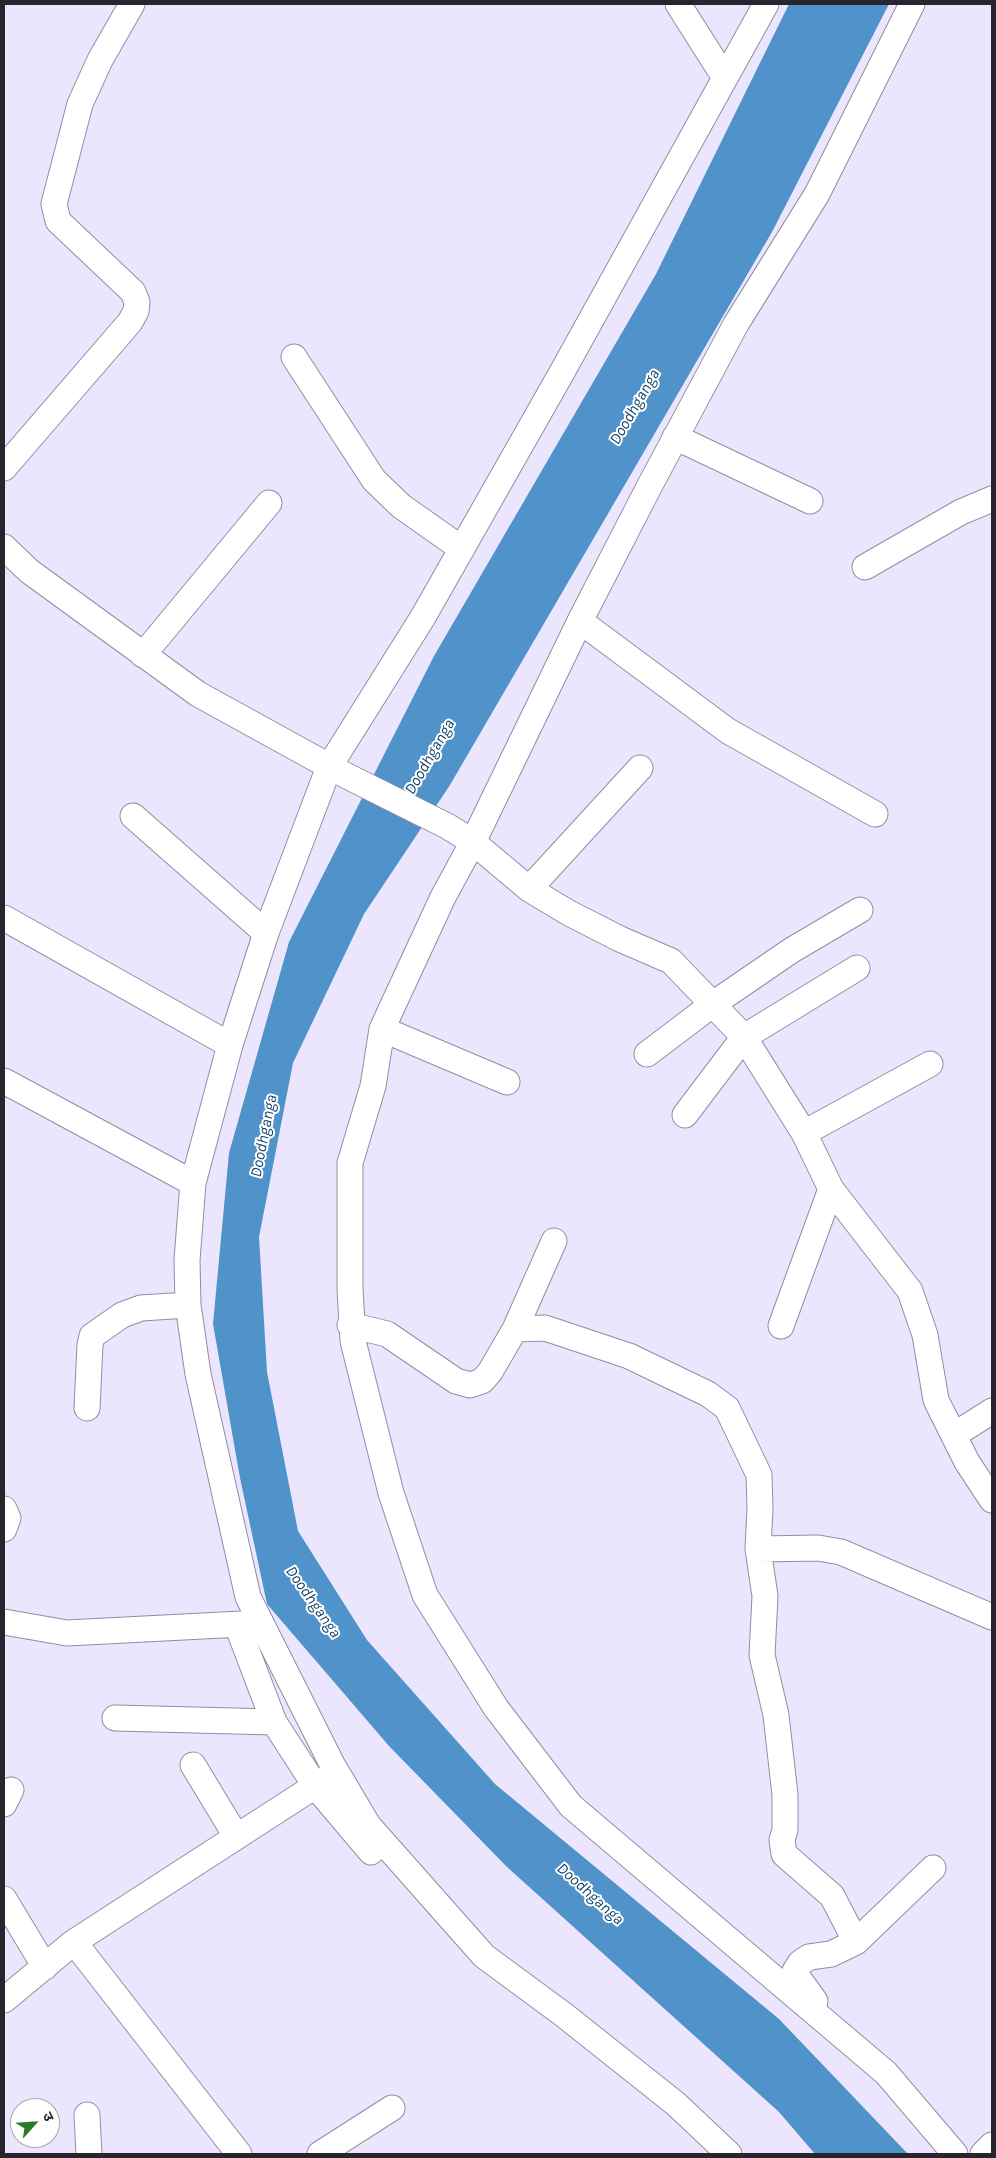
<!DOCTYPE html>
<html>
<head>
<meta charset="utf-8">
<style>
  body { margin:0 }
  #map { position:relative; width:996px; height:2158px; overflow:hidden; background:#ebe6fd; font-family:Karla,"Noto Sans Devanagari",sans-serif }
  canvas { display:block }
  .frame { position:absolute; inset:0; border:5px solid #27262e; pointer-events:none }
  .north { position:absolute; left:10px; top:2098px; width:50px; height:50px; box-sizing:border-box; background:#fff; border:1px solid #a9a8ab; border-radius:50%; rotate:64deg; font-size:14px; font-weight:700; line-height:20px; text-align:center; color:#27262e }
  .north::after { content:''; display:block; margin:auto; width:18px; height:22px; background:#267c29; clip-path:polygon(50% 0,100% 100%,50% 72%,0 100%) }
</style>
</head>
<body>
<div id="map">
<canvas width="996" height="2158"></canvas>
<div class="frame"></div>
<div class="north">उ</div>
</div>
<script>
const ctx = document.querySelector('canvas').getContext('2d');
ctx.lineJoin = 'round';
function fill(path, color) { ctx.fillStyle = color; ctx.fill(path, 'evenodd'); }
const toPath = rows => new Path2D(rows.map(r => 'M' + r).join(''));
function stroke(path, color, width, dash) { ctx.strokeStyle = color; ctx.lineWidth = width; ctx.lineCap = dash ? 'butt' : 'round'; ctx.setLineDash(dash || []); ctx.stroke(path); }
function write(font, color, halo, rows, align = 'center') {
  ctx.font = font + ' Karla,sans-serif'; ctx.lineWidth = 4; ctx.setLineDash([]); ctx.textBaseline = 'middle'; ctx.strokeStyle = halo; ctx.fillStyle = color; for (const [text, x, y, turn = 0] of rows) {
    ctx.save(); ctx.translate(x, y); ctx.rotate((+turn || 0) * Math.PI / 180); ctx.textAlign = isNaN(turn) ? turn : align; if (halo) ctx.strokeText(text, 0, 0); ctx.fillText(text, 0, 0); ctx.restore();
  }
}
const water = toPath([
  [789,4,889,4,772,232,450,785,364,914,293,1063,259,1237,267,1372,298,1531,367,1640,495,1784,779,2019,908,2154,815,2154,779,2112,507,1867,389,1746,267,1604,240,1478,213,1324,229,1153,289,942,434,656,656,274]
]);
const minor = toPath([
  [678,4,725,78],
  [912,4,817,194,736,324,649,487,580,621,473,842,443,897,382,1029,373,1086,350,1163,350,1289,353,1341,391,1493,425,1595,496,1708,571,1806,886,2073,955,2154],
  [294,357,374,480,401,506,462,549],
  [675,437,810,501],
  [4,468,130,322,136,311,137,302,133,292,58,221,54,204,80,104,100,60,132,4],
  [4,547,29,571,198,694,345,775,447,826,473,842,529,889,569,913,620,939,671,961,744,1037,804,1133,831,1189,910,1291,925,1335,936,1400,967,1462,992,1500],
  [865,567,961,512,992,499],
  [580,621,728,731,875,814],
  [143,655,269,503],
  [133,816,266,933],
  [529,889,640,768],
  [4,918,230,1045],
  [382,1029,507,1082],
  [647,1054,713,1004,792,950,860,910],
  [4,1081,193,1183],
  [685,1115,744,1037,857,968],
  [804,1133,930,1064],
  [350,1325,387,1334,456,1381,470,1385,482,1381,490,1372,515,1329,545,1328,629,1356,708,1394,727,1408,759,1475,760,1508,758,1549,765,1596,762,1655,776,1715,785,1795,785,1830,782,1840,784,1854,832,1896,856,1942],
  [781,1326,831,1189],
  [515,1329,554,1241],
  [87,1408,90,1345,92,1336,122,1315,141,1308,188,1305],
  [954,1435,992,1411],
  [4,1509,8,1518,4,1529],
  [758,1549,818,1548,841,1552,992,1617],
  [4,1622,67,1633,261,1623],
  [237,1625,274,1722],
  [115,1718,274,1722,316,1787,371,1852],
  [193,1765,236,1836],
  [4,1804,11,1790],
  [4,1899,45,1967],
  [74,1942,239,2154],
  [4,2000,74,1942,329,1777],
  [815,2001,799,1979,795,1971,800,1963,809,1957,831,1954,856,1942,933,1868],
  [87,2115,89,2154],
  [320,2154,392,2108],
  [729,2154,676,2104,564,2015,484,1956,368,1825,333,1766,248,1597,198,1374,188,1305,187,1260,193,1183,230,1045,266,933,329,767,423,617,561,374,766,4],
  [983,2154,992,2145]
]);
const waterNames = [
  ["Doodhganga",635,407,-60],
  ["Doodhganga",430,757,-60],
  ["Doodhganga",264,1136,-79],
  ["Doodhganga",313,1602,55],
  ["Doodhganga",590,1894,42]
];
fill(water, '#4f93ca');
stroke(minor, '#928da2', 27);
stroke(minor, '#fff', 25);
write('italic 16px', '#13456b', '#fff', waterNames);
</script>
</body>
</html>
